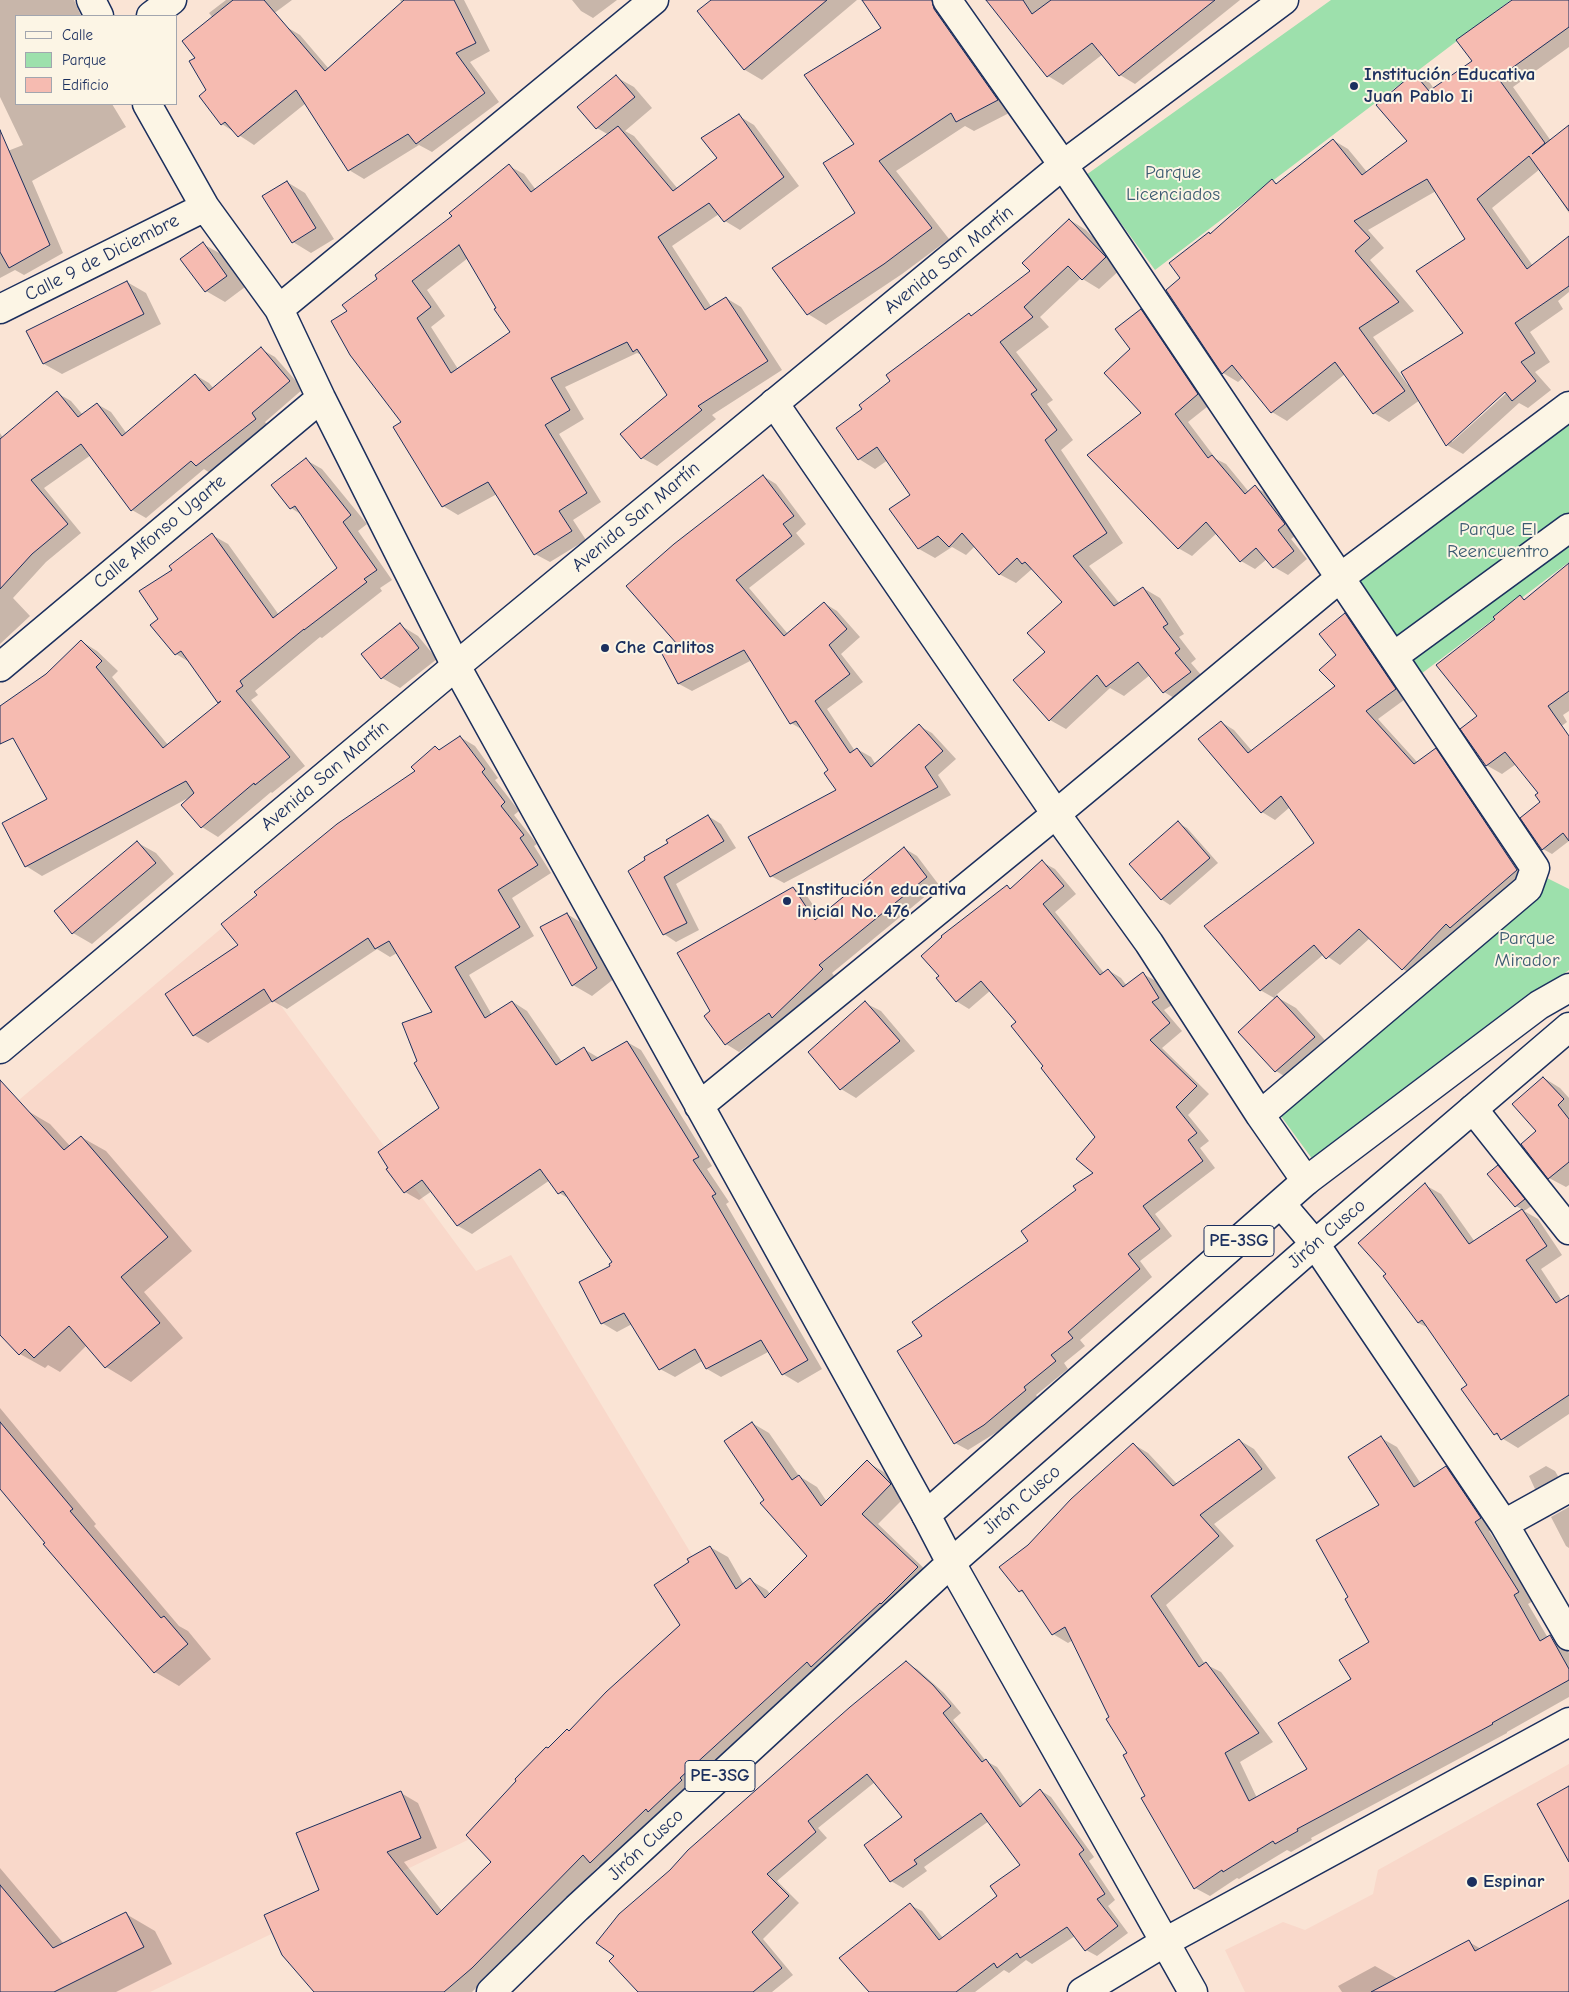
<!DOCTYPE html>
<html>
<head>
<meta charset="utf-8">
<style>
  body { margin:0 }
  #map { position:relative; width:1569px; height:1992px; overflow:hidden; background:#fae4d5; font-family:"Comic Neue",sans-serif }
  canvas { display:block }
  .legend { position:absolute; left:15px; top:15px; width:162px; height:90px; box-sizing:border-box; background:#fcf5e5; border:1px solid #a2a6af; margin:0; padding:6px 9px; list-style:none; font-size:15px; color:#1b2f5e }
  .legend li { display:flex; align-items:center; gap:10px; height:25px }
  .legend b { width:25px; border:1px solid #a2a6af }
</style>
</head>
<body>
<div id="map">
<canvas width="1569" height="1992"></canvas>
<ul class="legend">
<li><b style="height:6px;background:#fcf5e5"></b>Calle</li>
<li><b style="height:14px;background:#9de0ac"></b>Parque</li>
<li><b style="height:14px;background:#f6bbb1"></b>Edificio</li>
</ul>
</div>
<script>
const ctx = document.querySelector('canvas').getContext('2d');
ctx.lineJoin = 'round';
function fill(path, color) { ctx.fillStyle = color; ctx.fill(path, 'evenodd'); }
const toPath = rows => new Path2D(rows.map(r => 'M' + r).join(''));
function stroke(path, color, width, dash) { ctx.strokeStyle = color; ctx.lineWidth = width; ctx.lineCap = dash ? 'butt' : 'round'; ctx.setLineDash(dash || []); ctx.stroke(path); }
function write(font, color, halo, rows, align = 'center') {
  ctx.font = font + ' "Comic Neue",sans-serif'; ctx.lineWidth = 4; ctx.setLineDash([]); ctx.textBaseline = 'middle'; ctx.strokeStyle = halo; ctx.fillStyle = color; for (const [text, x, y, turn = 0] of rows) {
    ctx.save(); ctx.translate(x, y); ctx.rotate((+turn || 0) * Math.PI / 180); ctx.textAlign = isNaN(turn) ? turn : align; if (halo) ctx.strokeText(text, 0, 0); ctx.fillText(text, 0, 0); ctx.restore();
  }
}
const built = toPath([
  [223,927,476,1271,511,1255,727,1613,472,1838,150,1992,0,1992,0,1116],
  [1569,1764,1569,1992,1245,1992,1225,1950,1283,1922,1305,1930,1373,1894,1378,1870]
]);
const green = toPath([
  [1331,0,1511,0,1155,270,1086,175],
  [1569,412,1569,562,1417,677,1350,579],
  [1539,874,1569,889,1569,970,1313,1160,1278,1112]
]);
const shadow = toPath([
  [0,0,74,0,81,16,16,16,16,104,112,104,126,127,32,181,63,253,24,275,15,270,0,278,0,154,23,145,0,97],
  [226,0,292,0,246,34,285,26,300,35,329,69,402,3,400,0,464,0,490,51,470,62,499,102,432,152,419,145,364,179,349,170,306,103,254,145,222,124,200,96,208,90,197,58,213,18,209,13],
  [572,0,617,0,593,18,581,11],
  [713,0,857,0,762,80,745,70],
  [864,0,954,0,1015,110,974,131,965,126,896,171,949,239,902,274,826,325,808,314,856,213,856,144,883,29],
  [988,0,1240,0,1135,84,1120,75,1103,54,1063,85,1048,76],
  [1512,0,1569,0,1569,47,1513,87,1551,141,1569,127,1569,213,1540,169,1492,208,1533,266,1569,238,1569,292,1558,301,1563,309,1530,332,1550,362,1535,372,1551,390,1528,408,1519,403,1463,454,1447,445,1420,400,1389,422,1374,413,1345,374,1287,421,1272,412,1244,377,1238,382,1223,373,1182,279,1211,235,1272,181,1278,184,1333,140,1348,149,1367,172,1409,141,1414,74,1430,83,1434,89,1473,62,1458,40],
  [1436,191,1466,239,1465,333,1408,385,1373,337,1414,311,1370,260,1384,248,1368,230],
  [1509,387,1511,389,1452,442,1452,439],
  [616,77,634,87,652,108,625,131,634,136,678,189,719,158,739,116,754,125,799,186,740,230,725,221,719,214,672,246,712,308,726,298,741,307,782,370,712,415,716,419,657,466,642,458,668,395,642,355,637,353,565,387,584,419,559,434,601,502,573,520,586,540,550,562,535,554,497,494,458,515,443,506,395,427,403,422,349,312,379,279,454,216,509,166,524,174,536,190,609,135,597,128],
  [468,258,512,332,458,369,431,327,445,316,427,290],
  [287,182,305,193,334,239,311,253,293,242,264,196],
  [1070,220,1086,230,1122,268,1099,289,1081,278,1040,317,1049,327,1016,352,1053,400,1047,404,1073,440,1061,450,1123,543,1089,566,1120,604,1143,588,1160,598,1184,634,1179,637,1196,659,1191,663,1207,682,1181,702,1164,692,1150,675,1124,696,1110,688,1066,729,1050,720,1047,652,1064,602,1032,569,1016,583,999,574,975,546,966,555,952,547,935,558,919,549,912,495,888,460,875,469,859,459,864,409,892,381,969,314,972,316,1032,271],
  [203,244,221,254,245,287,225,302,206,291,182,259],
  [127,282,146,293,161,324,62,374,44,364],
  [1141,310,1155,318,1212,403,1188,422,1216,459,1226,464,1249,492,1255,487,1269,495,1299,533,1291,539,1307,559,1288,575,1274,567,1267,559,1255,569,1241,561,1217,533,1192,556,1178,548,1142,413,1132,349],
  [261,349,275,357,303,389,265,422,269,428,210,473,204,469,146,518,132,510,91,455,44,488,81,533,46,562,13,598,30,616,0,644,0,433,3,438,57,393,71,401,83,415,97,404,111,412,127,434,195,375,209,383,214,389],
  [306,460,322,469,367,524,358,531,392,580,380,588,382,591,322,638,320,637,255,691,258,695,251,700,305,766,272,793,271,792,218,837,202,827,192,796,42,876,26,866,49,799,46,675,81,641,97,651,118,671,112,677,168,745,220,703,191,663,176,654,160,620,174,570,212,535,228,544,279,615,339,568,302,515,291,508,273,486],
  [763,476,776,484,806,524,796,533,805,544,749,588,788,634,824,603,837,611,860,637,841,654,863,682,827,709,855,751,857,749,871,757,876,765,919,726,932,733,956,759,938,775,951,795,784,883,771,876,837,791,830,770,803,730,791,723,752,660,692,691,679,684,679,645],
  [1569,564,1569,711,1563,715,1567,722,1536,745,1539,748,1502,774,1486,765,1478,716,1496,619,1520,597,1526,600],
  [1345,615,1358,622,1408,697,1378,719,1418,763,1436,749,1449,757,1530,878,1415,976,1403,969,1370,938,1340,965,1324,954,1275,996,1296,1008,1332,1048,1294,1082,1276,1071,1276,999,1260,990,1316,843,1290,807,1275,820,1262,812,1200,739,1221,722,1234,730,1253,752,1337,687,1337,655],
  [400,625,418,636,437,659,400,688,382,678],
  [460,737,475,746,498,778,495,780,519,811,514,815,537,844,534,846,551,873,512,898,534,936,469,975,492,1015,513,1002,527,1011,562,1062,584,1049,599,1058,627,1042,641,1050,712,1166,707,1169,729,1202,726,1204,822,1369,798,1383,783,1374,770,1351,721,1377,707,1369,702,1361,675,1377,660,1369,632,1324,617,1332,602,1323,614,1262,570,1199,559,1193,550,1180,472,1234,458,1226,432,1191,419,1200,405,1192,441,1108,418,1062,434,1013,397,953,390,957,377,949,287,1009,273,1001,208,1043,194,1035,240,945,417,772,435,747,441,751],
  [1569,800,1569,841,1552,854,1543,849,1522,818],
  [708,816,721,824,736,848,676,884,699,930,676,942,664,934,647,861],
  [1178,823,1187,828,1218,863,1170,905,1161,899],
  [138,843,156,853,174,874,92,944,73,933,55,912],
  [904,848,917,856,939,885,832,973,835,977,781,1021,739,1052,726,1044,705,1016,711,1012,793,888,807,896,821,917],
  [1042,862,1055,869,1076,894,1055,912,1104,973,1108,970,1121,978,1127,986,1143,974,1156,981,1172,1005,1164,1010,1182,1031,1162,1048,1209,1094,1188,1115,1209,1141,1200,1148,1215,1168,1155,1214,1172,1236,1140,1261,1152,1277,1080,1340,1085,1346,1064,1363,1068,1369,1036,1395,1038,1398,997,1432,968,1450,955,1443,924,1337,1030,1241,1095,1173,1097,1137,1045,1066,1018,1022,991,990,969,1009,956,1001,1007,887,1011,889],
  [567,914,585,925,615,978,592,996,573,985],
  [865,1003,881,1011,915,1051,856,1098,841,1089],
  [1544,1078,1560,1088,1569,1098,1569,1185,1566,1187,1549,1178,1538,1132],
  [26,1110,50,1124,70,1146,81,1137,106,1151,192,1251,144,1292,183,1338,131,1382,106,1367,87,1345,60,1372,48,1365,45,1368,20,1354,0,1333,0,1130],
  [1498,1167,1507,1172,1533,1205,1524,1211,1538,1219,1562,1255,1541,1269,1562,1301,1569,1297,1569,1414,1518,1448,1495,1434,1469,1386,1429,1328,1418,1323,1388,1274,1425,1185,1441,1194,1475,1242,1523,1210,1516,1206],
  [0,1408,96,1524,94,1526,179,1626,188,1631,211,1659,179,1686,155,1672,0,1487],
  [752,1423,769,1433,799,1476,817,1487,827,1502,867,1462,884,1472,907,1495,878,1524,934,1578,608,1872,599,1866,472,1992,316,1992,321,1891,401,1793,418,1803,437,1848,404,1862,442,1911,493,1862,548,1749,570,1732,682,1625,710,1547,728,1557,744,1585,750,1580,767,1590,770,1594,808,1556,766,1500],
  [1381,1438,1397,1447,1421,1484,1446,1468,1461,1476,1495,1527,1489,1531,1533,1601,1528,1604,1548,1638,1550,1637,1565,1646,1569,1653,1569,1697,1507,1732,1507,1733,1311,1838,1312,1840,1291,1852,1287,1850,1239,1879,1237,1878,1210,1896,1195,1888,1147,1796,1129,1753,1073,1640,1068,1643,1053,1634,1027,1595,1020,1591,1029,1546,1133,1444,1148,1453,1177,1484,1239,1440,1254,1449,1276,1478,1214,1524,1234,1546,1166,1605,1205,1664,1221,1672,1273,1742,1240,1762,1257,1798,1308,1769,1370,1642,1350,1598,1381,1506],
  [1546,1466,1555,1471,1562,1483,1544,1494,1535,1489,1529,1476],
  [1569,1507,1569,1548,1566,1546,1551,1517],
  [906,1663,917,1669,944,1693,961,1713,953,1720,986,1761,997,1767,1024,1805,1040,1790,1051,1797,1094,1857,1089,1861,1115,1900,1108,1906,1128,1933,1097,1956,1086,1950,1075,1936,1032,1964,1026,1960,1009,1973,1004,1970,975,1992,870,1992,910,1905,922,1911,943,1938,999,1896,1021,1865,989,1821,924,1867,927,1871,903,1888,891,1881,866,1845,904,1818,875,1782,818,1828,827,1838,777,1881,799,1903,763,1939,793,1975,772,1992,640,1992],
  [0,1868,64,1944,126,1914,155,1931,172,1964,116,1992,0,1992],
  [1569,1901,1569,1992,1342,1992,1338,1986,1375,1966,1398,1979,1469,1942,1481,1949]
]);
const building = toPath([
  [233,0,264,0,325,71,404,0,454,0,476,43,456,53,485,93,416,144,408,134,348,171,296,90,238,137,225,122,221,125,199,96,206,90,189,61,195,58,182,41,233,0],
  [711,0,827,0,744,70,697,11,711,0],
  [862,0,932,0,934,9,998,100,956,122,951,113,879,161,932,228,884,264,807,315,772,268,855,213,823,163,854,144,804,75,881,28,862,0],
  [986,0,1023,0,1032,14,1051,0,1215,0,1119,76,1092,43,1047,77,986,0],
  [1512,0,1569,0,1569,27,1498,78,1545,143,1532,154,1569,125,1569,211,1529,156,1477,199,1527,269,1569,236,1569,286,1515,323,1535,353,1521,362,1536,381,1512,401,1505,392,1446,446,1401,372,1463,333,1416,271,1465,239,1427,179,1354,221,1370,238,1355,251,1399,302,1359,328,1405,391,1373,414,1335,362,1271,413,1232,365,1222,374,1166,290,1180,278,1169,263,1209,232,1210,234,1272,179,1276,184,1333,139,1362,175,1407,141,1376,105,1414,73,1429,91,1472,61,1456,40,1512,0],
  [616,75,635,97,596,129,577,107,616,75],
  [739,114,784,177,724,222,709,203,658,237,705,310,726,297,768,361,698,406,702,410,641,459,620,434,667,395,637,349,633,352,627,342,551,378,570,410,545,425,587,493,559,511,572,531,534,555,488,482,442,507,393,427,401,422,350,355,331,321,347,311,342,305,377,279,375,275,452,216,449,213,509,164,531,192,618,126,673,191,717,158,701,138,739,114],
  [459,245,496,308,494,309,510,332,451,373,417,318,431,307,412,281,459,245],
  [0,130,50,245,9,268,0,252,0,130],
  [287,181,316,228,292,243,262,196,287,181],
  [1069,219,1106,257,1082,280,1068,266,1024,307,1033,317,1000,342,1037,390,1031,394,1057,430,1045,440,1107,533,1073,556,1114,606,1143,587,1168,624,1163,627,1180,649,1175,653,1191,672,1163,693,1138,662,1106,687,1097,675,1049,721,1013,680,1045,652,1027,633,1062,602,1025,562,1022,564,1017,558,999,575,962,533,949,547,938,536,918,549,889,509,910,495,877,447,858,460,836,428,862,409,859,405,890,381,886,375,969,313,971,316,1030,271,1022,263,1069,219],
  [203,242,227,276,205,292,180,259,203,242],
  [127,281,144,314,43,364,26,331,127,281],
  [1141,309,1198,394,1175,414,1208,458,1212,455,1245,494,1255,485,1285,524,1278,530,1294,551,1273,568,1256,548,1240,562,1206,522,1178,549,1087,455,1141,413,1104,373,1130,349,1115,329,1141,309],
  [261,347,290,381,252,413,256,419,196,466,191,461,131,511,81,444,31,480,68,524,32,554,0,589,0,439,57,391,78,417,97,403,122,436,195,374,209,391,261,347],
  [306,458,351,515,343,522,377,570,364,579,367,582,304,630,304,629,240,681,243,686,236,691,290,757,255,785,254,783,201,828,181,805,194,793,186,781,25,867,2,823,47,799,13,738,0,744,0,706,46,674,81,640,102,661,96,667,163,748,221,701,218,703,181,651,175,655,150,625,158,619,139,591,172,570,169,566,212,533,273,618,337,568,295,506,290,509,271,485,306,458],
  [763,475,794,516,783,524,792,536,736,580,784,636,824,602,847,629,829,645,850,674,815,701,850,753,857,748,871,767,919,724,943,751,925,767,938,787,770,877,748,837,836,790,824,773,828,770,796,721,790,724,744,650,678,684,661,652,677,644,626,586,674,544,763,475],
  [1569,563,1569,691,1548,706,1569,736,1569,841,1563,833,1542,850,1520,818,1540,802,1535,795,1538,793,1505,752,1486,766,1460,729,1477,716,1436,665,1495,619,1493,617,1520,595,1524,600,1569,563],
  [1345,613,1396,689,1366,711,1414,764,1436,748,1517,870,1450,928,1446,924,1402,970,1359,929,1326,959,1314,945,1260,991,1204,926,1314,843,1281,796,1261,813,1198,739,1221,721,1248,753,1335,686,1319,670,1336,655,1319,634,1345,613],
  [400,623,419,648,381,679,361,654,400,623],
  [460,736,485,769,482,772,505,802,501,806,524,835,520,838,538,865,498,890,520,927,455,967,485,1018,512,1001,556,1065,584,1047,592,1061,627,1041,699,1157,693,1160,716,1194,712,1196,808,1360,782,1375,761,1340,706,1369,695,1349,659,1370,624,1313,601,1324,579,1282,610,1266,609,1264,612,1262,563,1191,558,1194,540,1169,457,1226,422,1180,404,1193,386,1169,388,1168,378,1152,439,1108,414,1063,417,1061,402,1023,432,1012,389,941,375,949,368,938,272,1002,264,989,193,1036,165,994,238,945,221,924,257,895,254,892,337,824,415,771,411,767,435,746,439,750,460,736],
  [708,815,724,841,664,877,687,923,663,935,628,871,645,860,644,857,668,843,666,840,708,815],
  [1178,821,1210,858,1161,900,1129,864,1178,821],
  [137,841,156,863,72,934,54,911,137,841],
  [904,847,927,877,819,965,823,969,772,1018,769,1013,725,1045,704,1016,710,1011,677,953,793,887,815,920,904,847],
  [1042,860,1064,886,1043,904,1100,975,1108,969,1123,987,1143,972,1159,998,1152,1002,1170,1023,1150,1040,1197,1086,1176,1107,1197,1133,1188,1140,1203,1161,1143,1206,1160,1229,1128,1254,1140,1269,1068,1332,1073,1338,1051,1355,1056,1361,1024,1387,1026,1390,984,1425,954,1444,897,1351,922,1336,912,1322,1028,1241,1021,1231,1076,1190,1073,1186,1093,1173,1076,1159,1095,1137,1041,1068,1043,1066,1011,1026,1016,1022,981,981,956,1002,936,978,939,976,921,956,942,937,941,936,1007,885,1010,889,1042,860],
  [567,913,597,968,572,986,540,927,567,913],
  [1277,996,1315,1037,1275,1072,1238,1032,1277,996],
  [865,1001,900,1041,840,1090,808,1052,865,1001],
  [1543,1077,1564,1099,1558,1105,1569,1119,1569,1162,1548,1179,1521,1144,1536,1131,1512,1104,1543,1077],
  [0,1080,64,1150,81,1136,168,1237,121,1277,160,1323,105,1368,69,1326,34,1358,25,1349,19,1355,0,1335,0,1080],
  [1498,1165,1525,1199,1515,1207,1487,1174,1498,1165],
  [1425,1183,1469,1244,1522,1209,1547,1246,1526,1260,1556,1303,1569,1295,1569,1395,1501,1440,1497,1433,1494,1435,1461,1389,1467,1385,1422,1320,1418,1323,1383,1276,1386,1274,1358,1243,1425,1183],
  [0,1422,73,1509,70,1511,161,1618,164,1616,188,1644,154,1673,43,1544,45,1543,0,1489,0,1422],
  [752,1422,792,1480,799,1475,821,1506,867,1460,891,1484,862,1514,918,1567,881,1604,880,1603,811,1667,807,1662,680,1778,682,1780,648,1812,646,1809,590,1863,583,1855,472,1968,444,1992,314,1992,282,1955,264,1915,319,1890,296,1833,401,1791,421,1838,387,1852,437,1915,491,1862,466,1835,516,1781,515,1779,546,1747,548,1748,567,1729,569,1731,606,1692,680,1625,654,1585,689,1562,687,1559,710,1546,736,1589,750,1578,765,1598,807,1556,760,1503,764,1500,724,1441,752,1422],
  [1381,1436,1414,1487,1446,1466,1481,1518,1475,1522,1519,1592,1514,1595,1540,1641,1550,1635,1569,1669,1569,1680,1492,1723,1493,1724,1297,1829,1298,1831,1275,1844,1273,1841,1223,1872,1222,1870,1194,1889,1141,1798,1145,1796,1123,1755,1127,1753,1106,1719,1109,1717,1065,1627,1052,1635,1022,1590,1019,1592,999,1567,1028,1545,1071,1499,1133,1443,1173,1486,1239,1439,1262,1469,1200,1515,1219,1536,1151,1596,1199,1667,1206,1662,1259,1733,1225,1753,1249,1801,1307,1769,1278,1723,1351,1679,1339,1660,1369,1642,1345,1599,1348,1597,1316,1540,1379,1505,1348,1457,1381,1436],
  [906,1661,933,1685,951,1706,943,1713,982,1762,986,1759,1020,1807,1040,1789,1084,1850,1079,1854,1105,1894,1097,1899,1118,1926,1085,1951,1067,1927,1020,1958,1017,1953,997,1968,994,1963,956,1992,869,1992,839,1958,910,1903,939,1940,997,1896,990,1886,1020,1865,981,1813,914,1860,917,1864,890,1882,864,1845,902,1817,867,1774,808,1821,816,1832,767,1874,789,1896,752,1932,782,1968,753,1992,638,1992,609,1961,614,1956,596,1943,619,1914,670,1870,688,1850,850,1707,906,1661],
  [1569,1786,1569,1862,1537,1804,1569,1786],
  [0,1885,53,1948,126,1912,144,1947,54,1992,0,1992,0,1885],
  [1569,1900,1569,1992,1371,1992,1469,1940,1475,1951,1569,1900]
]);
const minor = toPath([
  [91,0,99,16],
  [947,0,1063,165,1535,868,1528,888,1260,1115],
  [151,16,172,0],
  [147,104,205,207,279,309,321,398,456,666,926,1515],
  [0,309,205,207],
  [279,309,654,0],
  [774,403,1056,814,1149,943,1260,1115,1306,1181],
  [1394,656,1569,528],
  [0,667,321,398],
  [699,1106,1056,814,1341,577,1569,406],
  [1473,1109,1569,1230],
  [1315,1244,1504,1524,1569,1636],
  [1504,1524,1569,1488],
  [951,1563,1193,1992],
  [1082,1992,1165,1942,1569,1722]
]);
const secondary = toPath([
  [0,1049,456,666,1063,165,1284,0]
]);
const primary = toPath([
  [1281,1204,1315,1244],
  [951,1563,926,1515,1306,1181,1539,1005,1569,988],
  [491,1992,577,1908,951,1563,1315,1244,1569,1027]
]);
const markers = [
  [1354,86,5,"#1b2f5e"],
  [605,648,5,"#1b2f5e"],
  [787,901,5,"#1b2f5e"],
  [1472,1882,6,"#1b2f5e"]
];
const shields = [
  [1239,1241,70],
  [720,1776,70]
];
const shieldNames = [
  ["PE-3SG",1239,1241],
  ["PE-3SG",720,1776]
];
const poiNames = [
  ["Institución Educativa",1364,75],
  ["Juan Pablo Ii",1364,97],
  ["Che Carlitos",615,648],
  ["Institución educativa",797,890],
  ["inicial No. 476",797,912],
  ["Espinar",1483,1882]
];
const parkNames = [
  ["Parque",1173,173],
  ["Licenciados",1173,195],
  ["Parque El",1498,530],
  ["Reencuentro",1498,552],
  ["Parque",1527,939],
  ["Mirador",1527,961]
];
const streetNames = [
  ["Calle 9 de Diciembre",102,258,-27],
  ["Avenida San Martín",949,260,-39],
  ["Avenida San Martín",636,517,-40],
  ["Calle Alfonso Ugarte",160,532,-40],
  ["Avenida San Martín",325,776,-40],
  ["Jirón Cusco",1327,1234,-41],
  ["Jirón Cusco",1022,1500,-41],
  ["Jirón Cusco",646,1845,-43]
];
fill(built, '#f9d8ca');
fill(green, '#9de0ac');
fill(shadow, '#0003');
fill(building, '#f6bbb1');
stroke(building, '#1b2f5e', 1);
stroke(minor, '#1b2f5e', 31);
stroke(secondary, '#1b2f5e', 31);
stroke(primary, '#1b2f5e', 31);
stroke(minor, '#fcf5e5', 28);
stroke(secondary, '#fcf5e5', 28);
stroke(primary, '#fcf5e5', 28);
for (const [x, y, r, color] of markers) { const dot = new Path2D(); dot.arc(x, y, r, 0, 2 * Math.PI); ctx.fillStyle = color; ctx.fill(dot); stroke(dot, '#fcf5e5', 2); }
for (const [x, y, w] of shields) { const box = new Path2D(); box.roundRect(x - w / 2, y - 15.5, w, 31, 4); ctx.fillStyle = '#fcf5e5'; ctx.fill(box); stroke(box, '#1b2f5e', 1); }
write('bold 18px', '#1b2f5e', null, shieldNames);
write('bold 19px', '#1b2f5e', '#fcf5e5', poiNames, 'left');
write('19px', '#3c5b72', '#fcf5e5', parkNames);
write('19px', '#1b2f5e', '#fcf5e5', streetNames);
</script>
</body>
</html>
